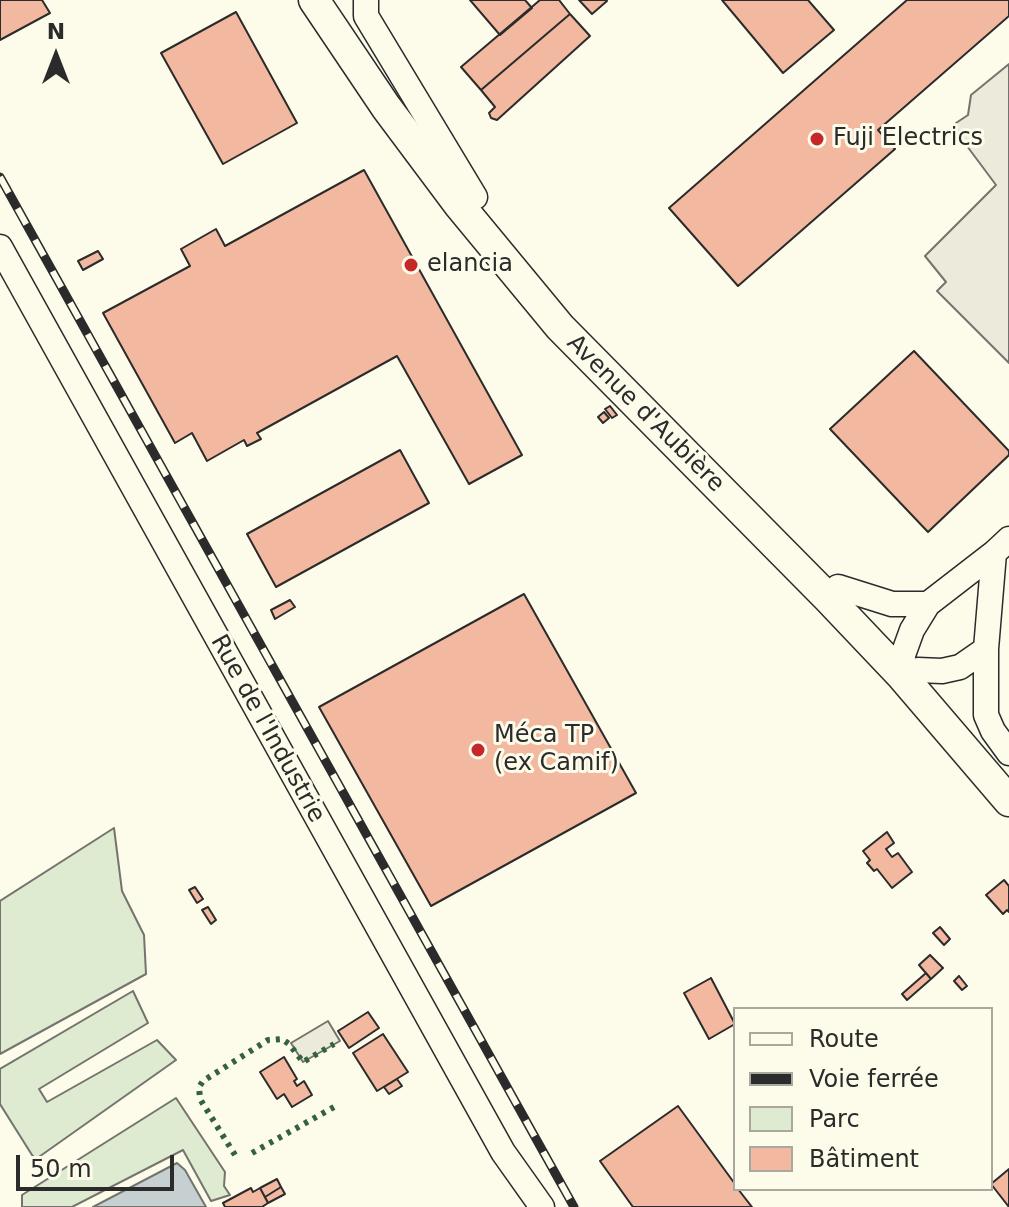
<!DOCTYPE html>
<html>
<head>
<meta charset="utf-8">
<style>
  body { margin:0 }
  #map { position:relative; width:1009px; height:1207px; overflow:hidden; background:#fdfbea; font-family:"DejaVu Sans",sans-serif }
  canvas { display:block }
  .legend { position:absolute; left:733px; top:1007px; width:260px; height:184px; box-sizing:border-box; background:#fdfbea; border:2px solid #a9a89e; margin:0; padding:10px 14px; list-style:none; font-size:24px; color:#2b2b2b }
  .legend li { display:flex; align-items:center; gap:16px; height:40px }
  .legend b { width:40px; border:2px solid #a9a89e }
  .north { position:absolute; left:16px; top:16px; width:80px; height:80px; -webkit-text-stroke:6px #fdfbea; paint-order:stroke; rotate:0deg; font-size:22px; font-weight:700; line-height:32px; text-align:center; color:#2b2b2b }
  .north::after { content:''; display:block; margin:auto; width:28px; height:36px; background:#2b2b2b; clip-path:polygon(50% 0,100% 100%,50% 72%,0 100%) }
  .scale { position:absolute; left:16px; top:1155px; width:158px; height:36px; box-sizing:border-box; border:4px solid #2b2b2b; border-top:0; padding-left:10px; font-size:24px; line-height:28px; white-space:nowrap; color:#2b2b2b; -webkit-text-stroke:6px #fdfbea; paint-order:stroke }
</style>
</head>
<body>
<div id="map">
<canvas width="1009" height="1207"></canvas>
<ul class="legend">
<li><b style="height:10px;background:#fdfbea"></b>Route</li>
<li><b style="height:10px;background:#2b2b2b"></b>Voie ferrée</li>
<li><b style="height:22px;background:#deebd1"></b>Parc</li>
<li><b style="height:22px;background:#f2b8a0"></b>Bâtiment</li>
</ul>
<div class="north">N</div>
<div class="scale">50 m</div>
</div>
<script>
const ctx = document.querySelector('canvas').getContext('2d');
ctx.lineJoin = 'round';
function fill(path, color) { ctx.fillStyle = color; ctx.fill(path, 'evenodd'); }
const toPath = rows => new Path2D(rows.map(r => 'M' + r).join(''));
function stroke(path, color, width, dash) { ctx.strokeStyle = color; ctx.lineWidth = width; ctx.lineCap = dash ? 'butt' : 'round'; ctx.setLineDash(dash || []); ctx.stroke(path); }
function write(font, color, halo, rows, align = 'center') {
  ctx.font = font + ' "DejaVu Sans",sans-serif'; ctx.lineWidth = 6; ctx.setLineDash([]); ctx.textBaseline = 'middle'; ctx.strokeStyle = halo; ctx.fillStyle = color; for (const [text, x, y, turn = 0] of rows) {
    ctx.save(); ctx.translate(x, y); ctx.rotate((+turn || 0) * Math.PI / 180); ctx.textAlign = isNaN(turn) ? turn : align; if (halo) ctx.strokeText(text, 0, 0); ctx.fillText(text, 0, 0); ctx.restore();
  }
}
const green = toPath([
  [114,828,122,891,144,935,146,974,0,1054,0,901,114,828],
  [133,991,148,1023,39,1089,47,1102,157,1040,176,1060,36,1159,32,1155,0,1104,0,1069,133,991],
  [176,1098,225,1172,224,1186,230,1195,211,1201,183,1150,72,1207,22,1207,22,1195,176,1098]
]);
const parking = toPath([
  [1009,64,1009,363,937,291,946,282,925,256,996,185,958,134,956,123,968,115,971,95,1009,64],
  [328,1021,340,1041,303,1062,291,1043,328,1021]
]);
const water = toPath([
  [177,1163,185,1170,206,1207,93,1207,177,1163]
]);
const building = toPath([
  [0,0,42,0,50,13,0,40,0,0],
  [470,0,525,0,532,8,500,35,470,0],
  [540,0,559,0,570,14,481,90,461,67,540,0],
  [579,0,606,0,607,1,592,14,579,0],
  [722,0,808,0,834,30,783,73,722,0],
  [907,0,1009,0,1009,16,878,130,895,149,738,286,669,208,907,0],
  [236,12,297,123,223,164,161,53,236,12],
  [570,14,590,36,497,120,491,118,489,113,495,107,481,90,570,14],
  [364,170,522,455,469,484,397,356,257,433,261,439,247,446,244,440,207,461,192,433,175,443,103,313,190,266,181,249,216,229,225,246,364,170],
  [98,251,103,259,83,270,78,261,98,251],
  [914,351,1009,451,1009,455,928,532,830,429,914,351],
  [610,406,617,415,612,418,605,409,610,406],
  [604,412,609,418,603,423,598,417,604,412],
  [400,450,429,503,276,587,247,534,400,450],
  [524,594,636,793,431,906,319,707,524,594],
  [290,600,295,607,275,619,271,610,290,600],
  [887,832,894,843,886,849,892,857,898,853,912,872,892,888,877,869,874,871,867,863,870,860,863,851,887,832],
  [1004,880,1009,886,1009,912,1007,910,1003,914,986,895,1004,880],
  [195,887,203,899,197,903,189,890,195,887],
  [208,907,216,920,211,924,202,910,208,907],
  [940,927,950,939,944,945,933,933,940,927],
  [930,955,943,968,931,979,919,965,930,955],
  [926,973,931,979,907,1000,902,994,926,973],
  [959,976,967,986,962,990,954,981,959,976],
  [711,978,735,1024,709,1039,684,993,711,978],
  [368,1012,379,1028,349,1048,338,1031,368,1012],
  [383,1034,408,1072,377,1091,353,1053,383,1034],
  [284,1057,297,1079,294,1081,297,1086,304,1081,312,1095,292,1107,284,1094,277,1099,260,1072,284,1057],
  [397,1079,402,1086,389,1094,384,1087,397,1079],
  [678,1106,735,1184,735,1189,738,1189,752,1207,633,1207,600,1161,678,1106],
  [1009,1169,1009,1207,991,1184,1009,1169],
  [277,1179,281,1187,265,1197,260,1188,277,1179],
  [281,1187,285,1194,268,1203,265,1197,281,1187],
  [251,1188,253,1192,260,1188,268,1203,262,1207,225,1207,223,1203,251,1188]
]);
const minor = toPath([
  [366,0,366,16,475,197],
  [0,247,503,1152,542,1207],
  [994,553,986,649,986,715,993,731,1009,753],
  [838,587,892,604,928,604,994,553,1009,539],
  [928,604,912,630,903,655,902,676,918,670,942,671,960,667,986,649]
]);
const major = toPath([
  [314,0,386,107,460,206,560,327,828,598,902,676,1009,801]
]);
const rail = toPath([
  [0,177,574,1207]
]);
const hedge = toPath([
  [252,1153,334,1107],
  [235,1155,200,1099,199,1087,203,1081,268,1040,282,1039,289,1044,303,1062,334,1044]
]);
const markers = [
  [817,139,8,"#c62828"],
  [411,265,8,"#c62828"],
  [478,750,8,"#c62828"]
];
const poiNames = [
  ["Fuji Electrics",833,139],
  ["elancia",427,265],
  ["Méca TP",494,736],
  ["(ex Camif)",494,764]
];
const streetNames = [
  ["Avenue d'Aubière",645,414,45],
  ["Rue de l'Industrie",267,729,61]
];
fill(green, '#deebd1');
stroke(green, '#74746e', 2);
fill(parking, '#eceadb');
stroke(parking, '#74746e', 2);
fill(water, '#c7d0d0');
stroke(water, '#74746e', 2);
fill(building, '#f2b8a0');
stroke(building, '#2b2b2b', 2);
stroke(minor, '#2b2b2b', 27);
stroke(major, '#2b2b2b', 33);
stroke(minor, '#fdfbea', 24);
stroke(major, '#fdfbea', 30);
stroke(rail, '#2b2b2b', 9);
stroke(rail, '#fdfbea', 6, [18]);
stroke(hedge, '#34623c', 6, [4, 6]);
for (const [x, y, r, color] of markers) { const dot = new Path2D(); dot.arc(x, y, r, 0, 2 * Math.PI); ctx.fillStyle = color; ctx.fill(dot); stroke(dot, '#fdfbea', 3); }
write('24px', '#2b2b2b', '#fdfbea', poiNames, 'left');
write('24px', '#2b2b2b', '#fdfbea', streetNames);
</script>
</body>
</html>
